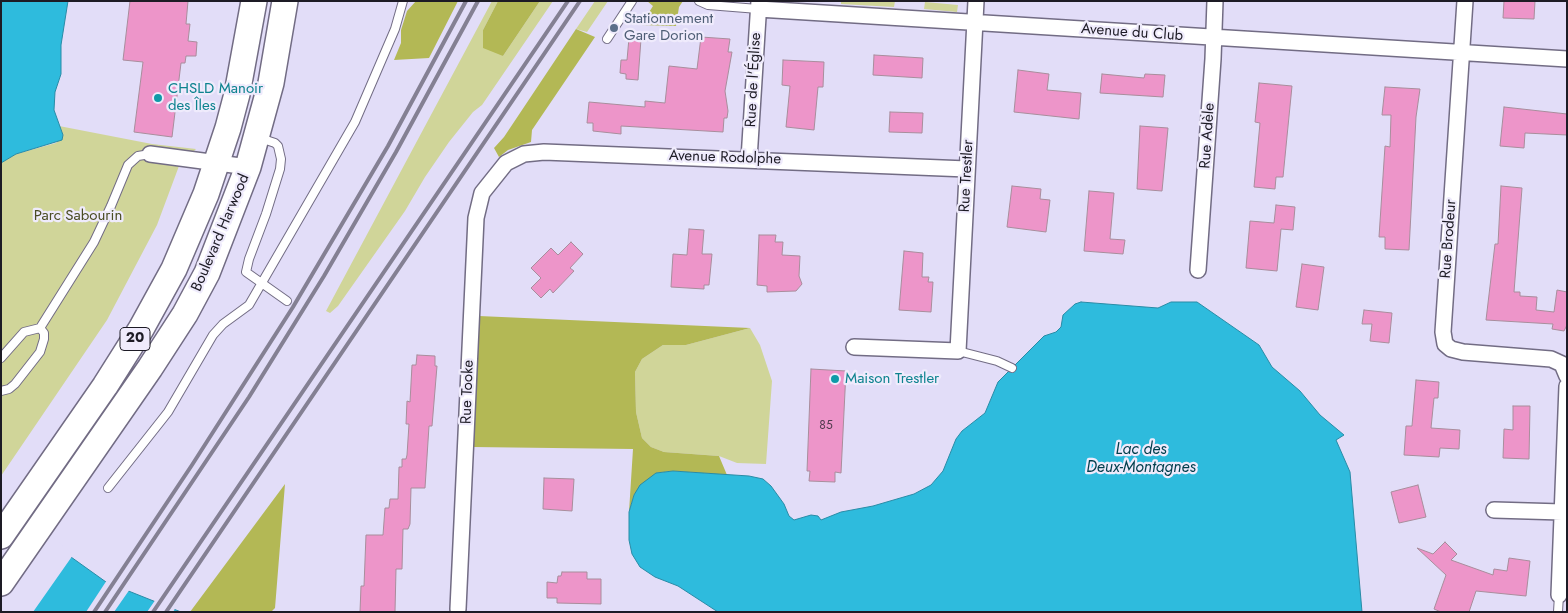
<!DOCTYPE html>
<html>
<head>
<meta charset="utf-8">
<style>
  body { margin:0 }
  #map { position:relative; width:1568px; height:613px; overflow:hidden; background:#e2ddf8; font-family:Jost,sans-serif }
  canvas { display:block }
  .frame { position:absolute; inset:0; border:2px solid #1d1b25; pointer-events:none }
</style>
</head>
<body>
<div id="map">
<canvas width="1568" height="613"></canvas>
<div class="frame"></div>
</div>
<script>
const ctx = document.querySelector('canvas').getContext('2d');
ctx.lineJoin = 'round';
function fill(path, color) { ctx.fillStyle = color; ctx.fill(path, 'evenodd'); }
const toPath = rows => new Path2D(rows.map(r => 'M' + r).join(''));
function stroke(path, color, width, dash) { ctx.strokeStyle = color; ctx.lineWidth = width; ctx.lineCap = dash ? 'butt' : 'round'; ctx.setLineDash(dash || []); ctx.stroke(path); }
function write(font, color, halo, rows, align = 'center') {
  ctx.font = font + ' Jost,sans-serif'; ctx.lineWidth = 4.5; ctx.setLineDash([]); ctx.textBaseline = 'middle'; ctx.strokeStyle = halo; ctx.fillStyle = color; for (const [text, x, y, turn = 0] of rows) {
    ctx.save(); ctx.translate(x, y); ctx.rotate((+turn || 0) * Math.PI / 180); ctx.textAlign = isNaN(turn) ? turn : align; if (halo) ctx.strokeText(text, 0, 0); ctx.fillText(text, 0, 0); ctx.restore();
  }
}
const green = toPath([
  [492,1,498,1,483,30,503,56,540,1,553,1,482,105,473,112,449,142,425,177,405,211,338,306,330,313,326,311],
  [595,1,608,1,587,32,576,29],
  [841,1,895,1,894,7,841,4],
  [925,2,958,5,957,12,924,9],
  [59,126,152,144,196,149,179,166,157,225,107,320,1,476,1,163,16,154,56,143,63,135],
  [750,328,760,345,772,381,766,464,737,463,719,456,664,452,651,447,642,438,636,412,635,372,642,359,663,345,686,345]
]);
const forest = toPath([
  [416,1,458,1,429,58,394,60,401,43,401,30,407,11],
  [498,1,540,1,503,56,483,48,483,30],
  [647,1,683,1,679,7,676,26,641,25,653,6],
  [576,29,595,37,532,130,531,142,508,150,499,157,494,148,504,137],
  [479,316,750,328,686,345,663,345,642,359,635,372,636,412,642,438,651,447,664,452,719,456,727,475,673,471,656,473,634,495,629,512,633,449,473,447],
  [285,484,275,608,271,612,190,612]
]);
const water = toPath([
  [1,1,68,1,61,45,61,74,55,92,54,110,63,135,62,140,16,154,1,163,1,1],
  [1081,302,1158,308,1171,302,1197,302,1259,345,1272,367,1300,391,1320,415,1344,435,1336,440,1350,472,1362,612,718,612,678,586,655,577,640,567,632,554,629,540,629,512,634,495,640,485,656,473,673,471,749,476,763,479,771,486,784,504,789,516,794,520,811,515,818,516,821,520,841,512,873,506,914,494,931,485,943,471,956,439,962,431,985,413,998,382,1044,336,1056,332,1061,327,1063,315,1075,304,1081,302],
  [1,495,71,557,106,582,181,612,1,612,1,495]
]);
const pier = toPath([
  [1,492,73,555,33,612,1,612],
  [107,580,130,589,114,612,86,612],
  [156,599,176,606,176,607,173,612,147,612]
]);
const building = toPath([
  [130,1,188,1,186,24,190,24,188,41,197,42,196,56,186,56,185,63,181,63,172,137,134,132,143,62,123,60,130,1],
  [1504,1,1535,1,1534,19,1503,18,1504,1],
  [701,37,730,39,728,52,732,52,725,91,728,111,727,118,724,118,723,132,621,126,621,134,593,131,593,123,587,123,589,102,645,107,645,101,665,103,669,66,697,69,701,37],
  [629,38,641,39,638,80,626,79,626,74,620,73,621,60,627,60,629,38],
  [874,55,923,58,922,78,873,75,874,55],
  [783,60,824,62,823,87,818,87,814,130,786,127,790,86,782,85,783,60],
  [1018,70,1049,74,1047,90,1081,93,1079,119,1014,112,1018,70],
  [1102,74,1144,78,1145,74,1165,75,1163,97,1100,93,1102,74],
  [1259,83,1292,86,1283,177,1276,177,1275,189,1254,187,1260,123,1255,122,1259,83],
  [1385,87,1420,89,1416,117,1409,250,1385,249,1385,237,1379,237,1385,146,1390,147,1391,115,1382,115,1385,87],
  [1504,107,1567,114,1567,135,1525,133,1524,148,1500,146,1504,107],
  [890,112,923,113,922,133,889,132,890,112],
  [1140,126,1168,128,1162,191,1137,189,1140,126],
  [1012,186,1041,189,1040,199,1050,200,1046,232,1007,227,1012,186],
  [1501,186,1522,188,1514,292,1520,292,1520,296,1537,297,1536,310,1554,312,1557,290,1567,292,1567,325,1564,331,1552,329,1553,324,1486,320,1495,244,1498,244,1501,186],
  [1089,191,1114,193,1110,239,1125,240,1123,254,1084,251,1089,191],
  [1276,205,1295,207,1293,230,1281,229,1277,271,1246,268,1250,221,1274,223,1276,205],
  [689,229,704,230,702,254,712,254,709,285,704,285,704,289,671,287,673,254,687,255,689,229],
  [759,235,776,235,775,242,783,242,782,255,800,256,799,276,802,284,796,291,767,292,767,286,757,285,759,235],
  [571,242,583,254,570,268,574,271,553,293,550,289,541,298,531,288,541,278,531,268,551,248,558,255,571,242],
  [904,251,923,253,922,277,929,277,928,282,933,282,931,312,899,310,904,251],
  [1302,264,1324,267,1318,310,1296,307,1302,264],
  [1364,310,1392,313,1389,343,1370,341,1372,324,1362,324,1364,310],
  [417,355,435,356,435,366,437,366,432,426,429,426,425,488,411,488,410,524,408,529,403,529,402,569,396,569,395,612,360,612,361,586,364,586,366,535,383,535,385,508,389,508,390,499,398,499,399,467,402,467,402,459,406,459,407,455,409,424,406,424,407,401,410,402,412,365,416,365,417,355],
  [811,369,846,371,841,473,835,472,835,482,809,481,810,471,807,471,811,369],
  [1416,380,1439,382,1438,398,1434,398,1431,428,1460,430,1459,449,1440,448,1439,457,1404,455,1406,426,1412,426,1416,380],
  [1513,406,1530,406,1529,459,1503,458,1504,429,1513,430,1513,406],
  [544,478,574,479,572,511,543,509,544,478],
  [1418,485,1426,517,1399,523,1391,492,1418,485],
  [1445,542,1457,554,1451,560,1493,575,1494,569,1507,571,1509,558,1530,561,1526,596,1476,591,1469,612,1441,612,1434,609,1446,575,1417,548,1433,554,1445,542],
  [562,572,587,572,587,579,601,579,601,604,557,603,557,598,547,598,547,582,557,583,558,576,561,576,562,572]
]);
const service = toPath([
  [699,1,708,5,758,9],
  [607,39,632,1],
  [260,138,275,143,278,146,281,159,280,169,266,214,249,259,246,272,287,301],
  [40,328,94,242,111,206,128,165,138,156,150,154],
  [958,351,997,361,1012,368],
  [1,358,24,332,40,328],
  [1,391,9,389,15,384,40,352,44,339,44,333,40,328],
  [108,488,168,412,213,335,223,324,249,305,355,122,395,29,403,1],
  [1558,612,1559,595]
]);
const minor = toPath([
  [1465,1,1443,332,1445,344,1451,349,1463,352,1551,359,1562,364,1567,376],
  [758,9,1567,59],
  [150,154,248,167],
  [749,159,759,1],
  [1198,270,1213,59,1215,1],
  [854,347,958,351,976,1],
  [1494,510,1562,512],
  [1559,595,1567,386],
  [458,609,476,218,482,193,506,163,524,154,544,152,967,169]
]);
const trunk = toPath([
  [1,536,105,386,141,329,174,269,206,194,228,128,237,94,254,1],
  [1,583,150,368,185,314,207,273,248,167,271,83,285,1]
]);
const rail = toPath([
  [94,612,192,465,293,307,388,146,466,1],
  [105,612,249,397,324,276,396,152,478,1],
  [153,612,568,1],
  [166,612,580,1]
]);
const markers = [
  [614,28,5,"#5c6f8a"],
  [158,98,5,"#0f9aa8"],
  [835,379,5,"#0f9aa8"]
];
const numberNames = [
  ["85",826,426]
];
const shields = [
  [135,339,30]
];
const shieldNames = [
  ["20",135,339]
];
const serviceNames = [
  ["Stationnement",624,19],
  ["Gare Dorion",624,36]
];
const streetNames = [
  ["Avenue du Club",1132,33,4],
  ["Rue de l'Église",754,80,-87],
  ["Rue Adèle",1208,136,-86],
  ["Avenue Rodolphe",725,158,2],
  ["Rue Trestler",967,176,-87],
  ["Boulevard Harwood",221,233,-67],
  ["Rue Brodeur",1449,239,-86],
  ["Rue Tooke",468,392,-88]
];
const cultureNames = [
  ["CHSLD Manoir",168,89],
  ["des Îles",168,106],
  ["Maison Trestler",845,379]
];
const parkNames = [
  ["Parc Sabourin",78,216]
];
const waterNames = [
  ["Lac des",1141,450],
  ["Deux-Montagnes",1141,468]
];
fill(green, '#d0d599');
fill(forest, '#b3b855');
fill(water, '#2ebbdd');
stroke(water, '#298ba6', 1);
fill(pier, '#e2ddf8');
fill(building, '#ed95c9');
stroke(building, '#a88d9c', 1);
stroke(service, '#726c84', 10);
stroke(minor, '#726c84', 18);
stroke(trunk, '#726c84', 28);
stroke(service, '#fff', 8);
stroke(minor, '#fff', 15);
stroke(trunk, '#fff', 25);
stroke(rail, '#848093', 4);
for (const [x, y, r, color] of markers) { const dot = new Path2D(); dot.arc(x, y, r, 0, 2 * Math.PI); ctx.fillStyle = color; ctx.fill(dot); stroke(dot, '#efebfc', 2); }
write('12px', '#513a4e', null, numberNames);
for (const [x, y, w] of shields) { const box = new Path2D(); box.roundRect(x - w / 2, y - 11.5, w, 23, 4); ctx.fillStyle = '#efebfc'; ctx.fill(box); stroke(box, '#1d1b25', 1); }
write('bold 14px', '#1d1b25', null, shieldNames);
write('15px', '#4e5e75', '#efebfc', serviceNames, 'left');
write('15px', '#1d1b25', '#efebfc', streetNames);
write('15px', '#0d838f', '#efebfc', cultureNames, 'left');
write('15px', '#4a4c23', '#efebfc', parkNames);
write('italic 16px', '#003e4c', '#efebfc', waterNames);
</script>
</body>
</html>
